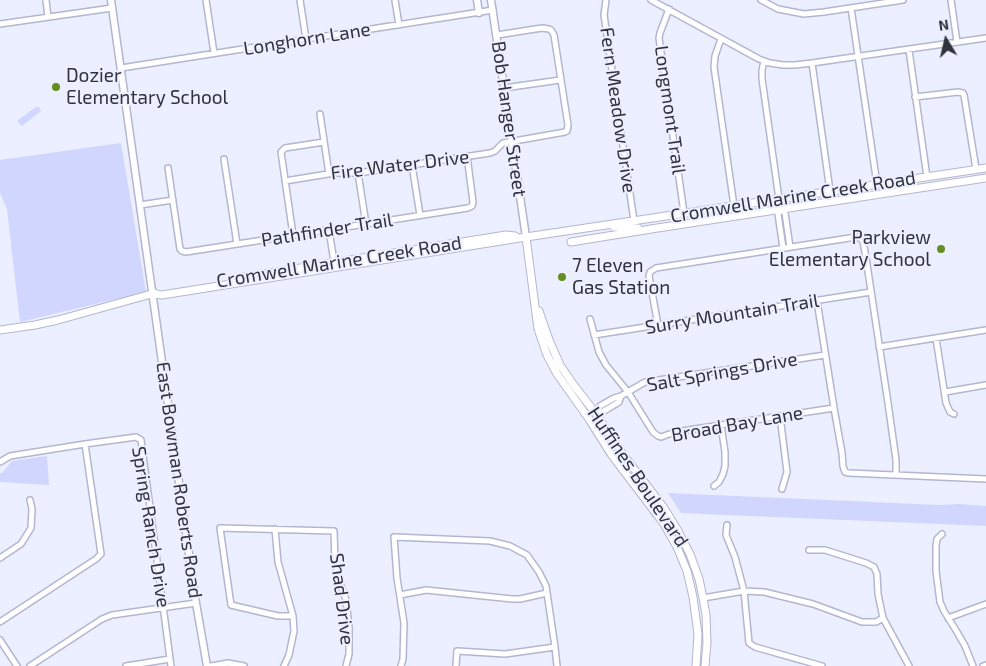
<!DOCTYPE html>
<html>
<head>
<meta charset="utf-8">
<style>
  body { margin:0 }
  #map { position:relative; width:986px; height:666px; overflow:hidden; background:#ecefff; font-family:"Exo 2",sans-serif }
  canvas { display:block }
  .north { position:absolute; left:921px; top:15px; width:50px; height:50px; -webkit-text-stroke:4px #ecefff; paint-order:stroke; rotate:351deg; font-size:14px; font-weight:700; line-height:20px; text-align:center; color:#30323c }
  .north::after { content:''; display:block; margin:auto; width:18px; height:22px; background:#30323c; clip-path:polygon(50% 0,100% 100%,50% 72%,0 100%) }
</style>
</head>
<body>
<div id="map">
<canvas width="986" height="666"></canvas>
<div class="north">N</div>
</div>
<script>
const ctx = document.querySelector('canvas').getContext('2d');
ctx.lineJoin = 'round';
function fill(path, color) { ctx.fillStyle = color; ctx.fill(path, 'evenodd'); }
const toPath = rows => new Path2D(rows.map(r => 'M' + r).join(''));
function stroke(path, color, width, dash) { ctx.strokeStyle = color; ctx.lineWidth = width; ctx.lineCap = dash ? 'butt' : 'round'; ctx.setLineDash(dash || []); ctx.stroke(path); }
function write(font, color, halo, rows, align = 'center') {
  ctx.font = font + ' "Exo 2",sans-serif'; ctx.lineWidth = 4; ctx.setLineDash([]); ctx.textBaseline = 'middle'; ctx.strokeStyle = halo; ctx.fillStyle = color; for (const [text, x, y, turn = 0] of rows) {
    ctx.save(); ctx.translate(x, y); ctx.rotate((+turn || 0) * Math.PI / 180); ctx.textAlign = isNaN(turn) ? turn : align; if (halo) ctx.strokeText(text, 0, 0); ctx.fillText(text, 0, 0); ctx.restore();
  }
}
const green = toPath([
  [36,107,39,107,41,111,22,126,18,122,18,120],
  [121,143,146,292,20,322,7,209,0,193,0,160],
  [47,456,49,485,0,482,0,473,2,473,12,461],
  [668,493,939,505,959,504,986,506,986,526,681,513]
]);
const minor = toPath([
  [46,0,48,17],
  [206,0,214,53],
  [300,0,306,39],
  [395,0,399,25],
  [606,0,604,15,634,221],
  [651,0,759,59,770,63,783,65,795,65,812,63,986,38],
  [761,0,778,9,804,14,824,12,903,0],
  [951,0,957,42],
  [851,8,877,184],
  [669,9,660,33,659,38,684,213],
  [0,24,112,8],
  [721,39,715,56,714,67,734,206],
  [909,50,927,177],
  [764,61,762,70,762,79,779,199],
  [812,63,830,191],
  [121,68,493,10],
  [504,88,560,80],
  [915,97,958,92,963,93,964,95,976,169],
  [320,114,329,174],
  [224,159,237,244],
  [412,165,420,215],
  [168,168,180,249,182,251,186,252,468,208,472,206,473,202,467,156],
  [358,173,366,224],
  [285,181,334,173,358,173,490,153,495,151,503,143,565,132,567,131,568,125,554,35,551,30,549,29,542,28,497,35],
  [140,205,173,200],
  [329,230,334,262],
  [293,235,281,152,285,148,324,142],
  [783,248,778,214,781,209,785,213,790,247],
  [817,301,834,408,842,453,843,466,845,472,849,473,986,479],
  [590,319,599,352,606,365,628,392,653,432,658,436,661,437,675,432,834,408],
  [658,325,649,276,650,272,656,268,856,237,860,238,863,241,866,258,888,403,896,460,896,474],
  [594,335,871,292],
  [936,338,946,403,950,412,954,414],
  [879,347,986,330],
  [945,392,986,385],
  [596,414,600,406,614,398,621,396,645,382,825,355],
  [596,414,604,411,619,402,621,396],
  [780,416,787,472,782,489],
  [0,462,10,456,85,444,136,437,141,440,171,666],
  [714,486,719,482,723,474,725,466,725,452,721,425],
  [727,525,726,535,735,557,744,591,749,643,755,647,822,666],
  [275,529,278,562,293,616,294,631,289,655,284,666],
  [942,534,937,539,936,546,936,571,940,602,944,611,957,632,965,646,973,666],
  [809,550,825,550,866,563,874,567,877,574,878,594,883,618,909,666],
  [0,558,21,544,31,528,32,509,30,500],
  [400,595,426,590,512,599,520,599,547,593],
  [703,598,744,591,764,592,813,604,862,622,876,622,883,618],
  [293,616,278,616,231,605,220,528,334,531,335,564,339,580,346,600,349,627,349,654,346,666],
  [948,618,986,604],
  [0,622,96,559,101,554,85,444],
  [0,640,17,666],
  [30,666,102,619,112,615,196,603],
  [126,666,170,659],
  [211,666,228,663,244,666],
  [401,666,403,659,404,623,397,578,394,537,490,541,510,546,527,555,539,572,546,586,555,647,557,666],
  [456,666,457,651,505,654,555,647],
  [983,666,986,665]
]);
const tertiary = toPath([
  [111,0,196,603,207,666],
  [477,0,479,13],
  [491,0,526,237]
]);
const secondary = toPath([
  [614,227,638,228],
  [526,237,538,329,547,355,557,374,589,419,611,454,664,524,677,547,687,571,693,597,698,634,696,666],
  [571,242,651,229,986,178],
  [232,279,506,235,515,236],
  [153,294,162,295,526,237,986,168],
  [539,311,549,340,560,365,573,384,596,414,622,453,664,508,677,529,690,554,699,579,703,598,706,615,707,643,705,666],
  [0,330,35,325,58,320,155,293]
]);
const markers = [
  [56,87,5,"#638e20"],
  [941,249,5,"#638e20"],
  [562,277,5,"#638e20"]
];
const streetNames = [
  ["Longhorn Lane",307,39,-9],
  ["Fern Meadow Drive",618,110,82],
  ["Longmont Trail",670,110,82],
  ["Bob Hanger Street",509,119,82],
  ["Fire Water Drive",400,165,-7],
  ["Cromwell Marine Creek Road",793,197,-9],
  ["Pathfinder Trail",327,230,-9],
  ["Cromwell Marine Creek Road",339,262,-9],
  ["Surry Mountain Trail",732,314,-9],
  ["Salt Springs Drive",722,372,-10],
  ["Broad Bay Lane",737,424,-10],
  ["Huffines Boulevard",638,477,56],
  ["East Bowman Roberts Road",179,480,82],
  ["Spring Ranch Drive",151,527,81],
  ["Shad Drive",342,599,83]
];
const poiNames = [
  ["Dozier",66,76],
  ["Elementary School",66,98],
  ["Parkview",931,238,"right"],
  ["Elementary School",931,260,"right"],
  ["7 Eleven",572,266],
  ["Gas Station",572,288]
];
fill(green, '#d0d6fd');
stroke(minor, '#b3b6d0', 8);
stroke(tertiary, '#b3b6d0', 9);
stroke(secondary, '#b3b6d0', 9);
stroke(minor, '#fff', 5);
stroke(tertiary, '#fff', 6);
stroke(secondary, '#fff', 7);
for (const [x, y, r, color] of markers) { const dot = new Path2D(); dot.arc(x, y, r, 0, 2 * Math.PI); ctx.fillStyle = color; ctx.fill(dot); stroke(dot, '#ecefff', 2); }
write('19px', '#30323c', '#ecefff', streetNames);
write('19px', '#30323c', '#ecefff', poiNames, 'left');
</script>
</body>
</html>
